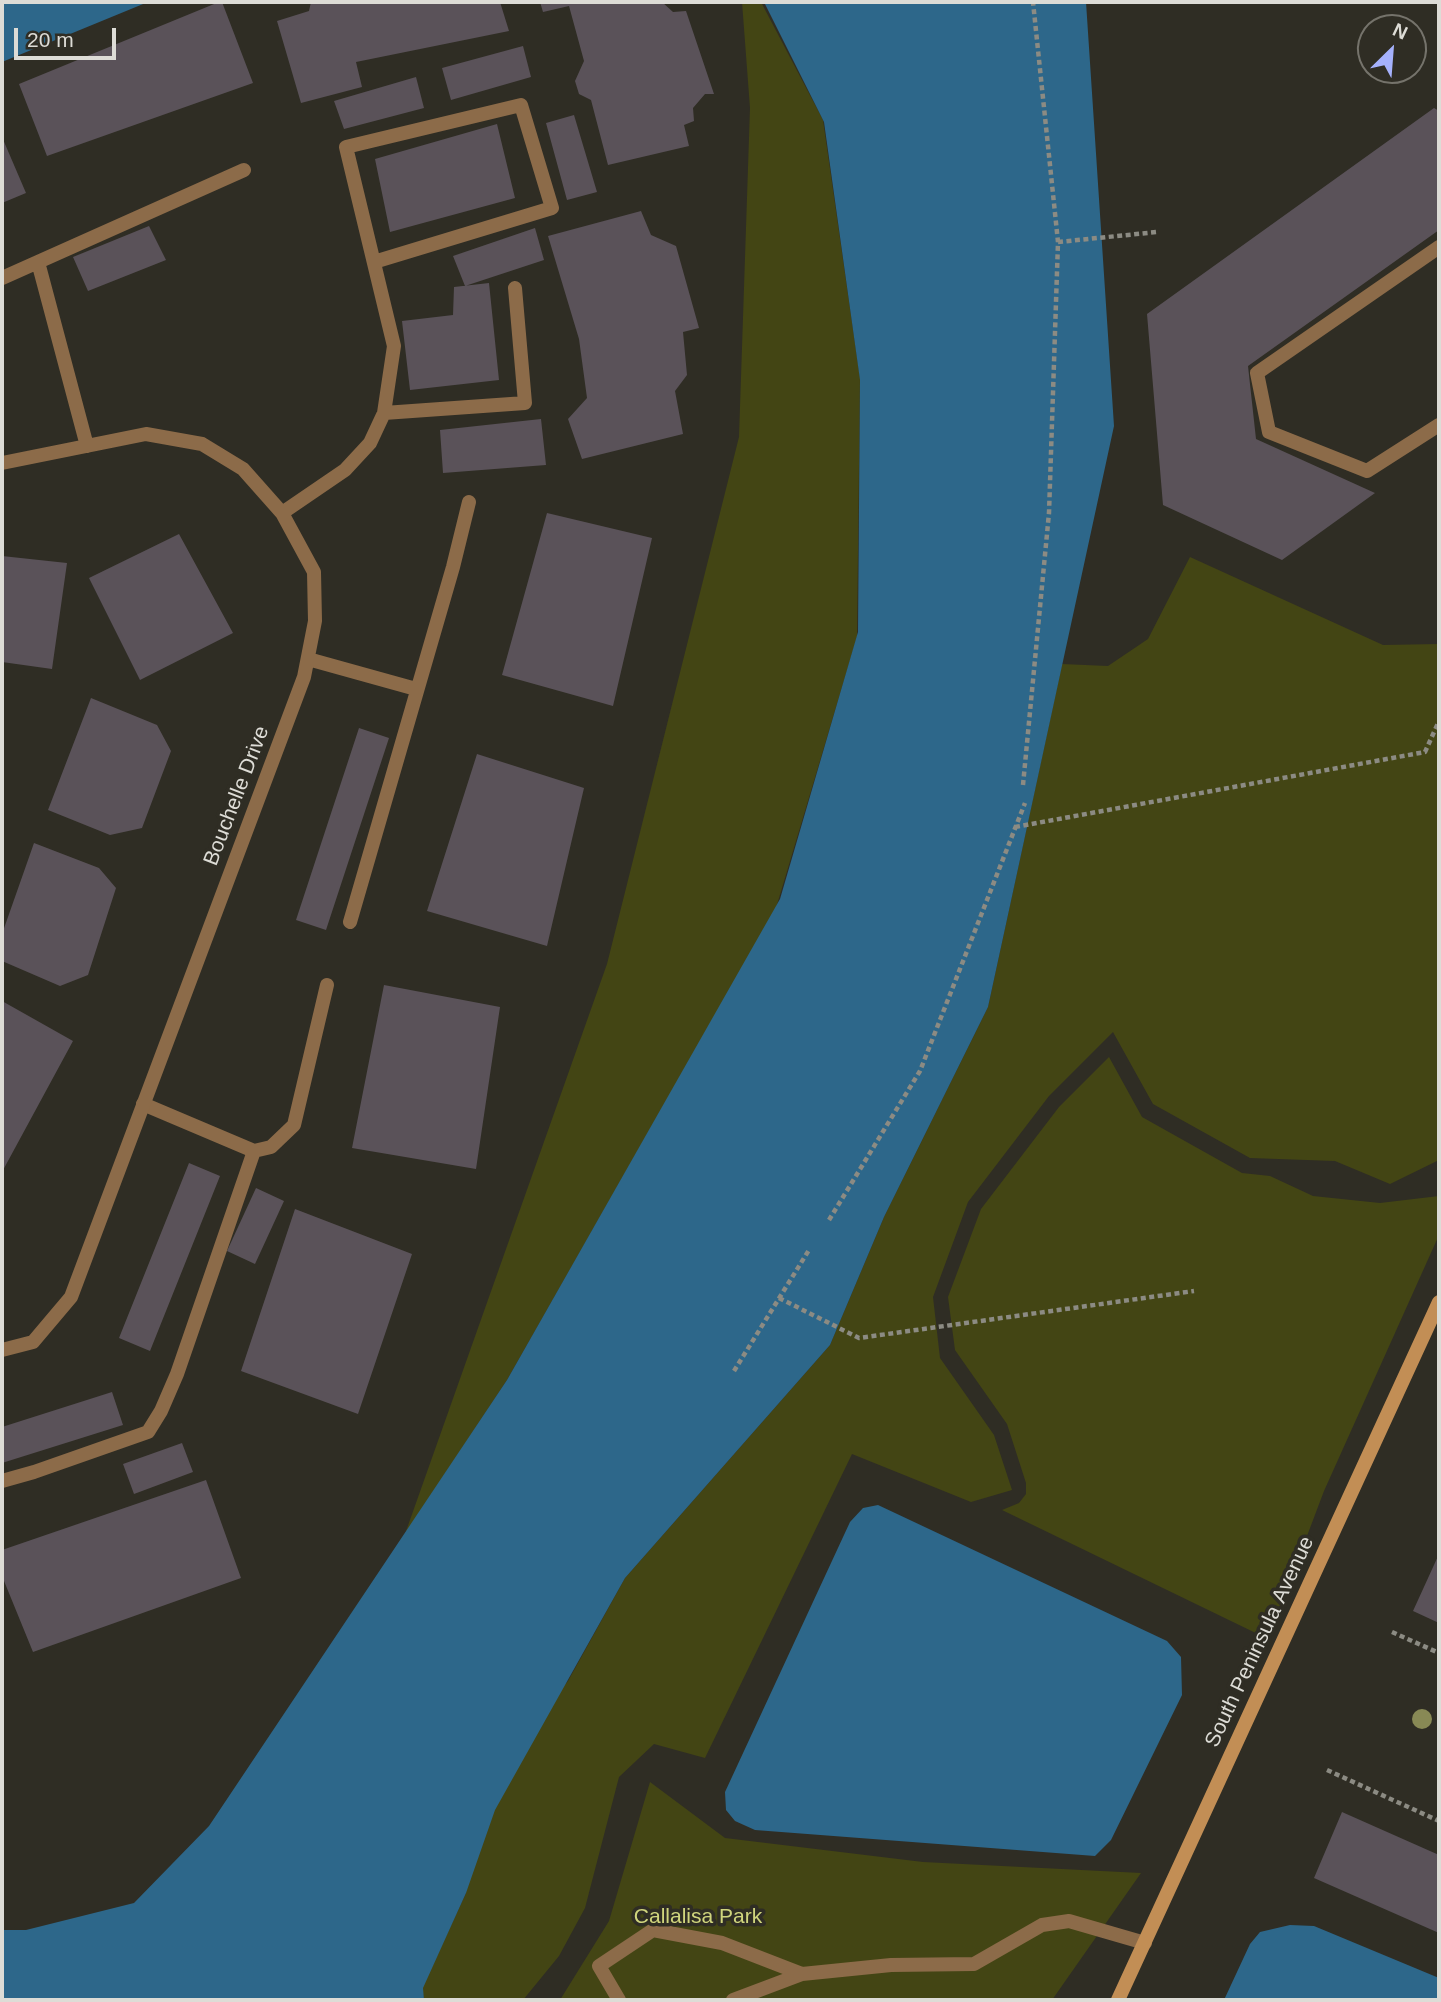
<!DOCTYPE html>
<html>
<head>
<meta charset="utf-8">
<style>
  body { margin:0 }
  #map { position:relative; width:1441px; height:2002px; overflow:hidden; background:#2f2d24; font-family:Arial,sans-serif }
  canvas { display:block }
  .frame { position:absolute; inset:0; border:4px solid #dddcd6; pointer-events:none }
  .north { position:absolute; left:1357px; top:14px; width:70px; height:70px; box-sizing:border-box; background:#2f2d24; border:2px solid #75736b; border-radius:50%; rotate:25deg; font-size:19px; font-weight:700; line-height:28px; text-align:center; color:#dddcd6 }
  .north::after { content:''; display:block; margin:auto; width:24px; height:32px; background:#a5b1fc; clip-path:polygon(50% 0,100% 100%,50% 72%,0 100%) }
  .scale { position:absolute; left:14px; top:28px; width:102px; height:32px; box-sizing:border-box; border:4px solid #dddcd6; border-top:0; padding-left:9px; font-size:21px; line-height:24px; white-space:nowrap; color:#dddcd6; -webkit-text-stroke:5px #2f2d24; paint-order:stroke }
</style>
</head>
<body>
<div id="map">
<canvas width="1441" height="2002"></canvas>
<div class="frame"></div>
<div class="north">N</div>
<div class="scale">20 m</div>
</div>
<script>
const ctx = document.querySelector('canvas').getContext('2d');
ctx.lineJoin = 'round';
function fill(path, color) { ctx.fillStyle = color; ctx.fill(path, 'evenodd'); }
const toPath = rows => new Path2D(rows.map(r => 'M' + r).join(''));
function stroke(path, color, width, dash) { ctx.strokeStyle = color; ctx.lineWidth = width; ctx.lineCap = dash ? 'butt' : 'round'; ctx.setLineDash(dash || []); ctx.stroke(path); }
function write(font, color, halo, rows, align = 'center') {
  ctx.font = font + ' Arial,sans-serif'; ctx.lineWidth = 7; ctx.setLineDash([]); ctx.textBaseline = 'middle'; ctx.strokeStyle = halo; ctx.fillStyle = color; for (const [text, x, y, turn = 0] of rows) {
    ctx.save(); ctx.translate(x, y); ctx.rotate((+turn || 0) * Math.PI / 180); ctx.textAlign = isNaN(turn) ? turn : align; if (halo) ctx.strokeText(text, 0, 0); ctx.fillText(text, 0, 0); ctx.restore();
  }
}
const green = toPath([
  [742,2,761,2,823,120,860,378,857,637,776,908,507,1380,405,1534,607,964,739,437,750,108],
  [1190,557,1383,645,1439,644,1439,1160,1390,1184,1335,1161,1250,1158,1153,1104,1113,1032,1049,1096,968,1202,933,1297,940,1358,994,1435,1012,1490,971,1502,852,1454,705,1758,654,1744,619,1777,585,1908,559,1956,523,2000,424,2000,422,1988,466,1893,440,1828,568,1681,625,1578,830,1345,884,1217,988,1007,1062,664,1108,666,1148,639],
  [1109,1057,1142,1117,1242,1173,1270,1176,1313,1196,1380,1203,1439,1196,1439,1235,1324,1491,1279,1610,1266,1638,1002,1510,1019,1503,1026,1494,1026,1483,1007,1424,955,1350,948,1297,981,1209,1059,1107],
  [650,1782,725,1838,923,1862,1141,1873,1052,2000,560,2000,609,1921]
]);
const water = toPath([
  [2,2,148,2,2,62],
  [764,2,1086,2,1114,426,988,1007,884,1217,830,1345,625,1578,495,1810,466,1893,423,1988,424,2000,2,2000,2,1930,26,1930,134,1903,209,1826,507,1380,780,899,858,632,860,380,824,122],
  [878,1505,1167,1641,1181,1657,1182,1695,1111,1840,1095,1856,755,1830,735,1821,726,1810,725,1792,850,1522,863,1508],
  [1290,1925,1314,1926,1439,1978,1439,2000,1224,2000,1250,1944,1260,1932]
]);
const building = toPath([
  [219,2,222,2,253,83,47,156,19,84],
  [311,2,500,2,509,31,356,62,362,87,301,103,277,21,309,11],
  [540,2,662,2,673,12,686,11,714,94,705,94,693,108,694,121,684,125,689,146,608,165,591,100,579,94,575,81,584,61,569,6,543,12],
  [523,46,531,77,451,100,442,68],
  [416,77,424,108,344,129,334,101],
  [1434,108,1439,111,1439,230,1248,366,1256,439,1375,493,1282,560,1163,505,1147,314],
  [574,115,597,192,567,200,546,123],
  [497,124,515,198,390,232,375,159],
  [2,137,26,193,2,203],
  [641,211,651,235,676,246,699,328,683,332,687,375,675,391,683,434,582,459,568,419,587,398,579,339,548,236],
  [149,226,166,260,88,291,73,257],
  [535,228,544,260,465,286,453,256],
  [489,283,499,380,410,390,402,321,453,315,454,287],
  [541,419,546,465,443,473,440,430],
  [547,513,652,538,613,706,502,675],
  [179,534,233,633,140,680,89,578],
  [2,556,67,563,52,669,2,662],
  [91,698,157,725,171,751,142,828,110,835,48,810],
  [359,728,389,738,326,930,296,920],
  [477,754,584,788,547,946,427,911],
  [34,843,99,868,116,888,88,975,60,986,2,961,2,934],
  [384,985,500,1007,476,1169,352,1148],
  [2,1001,73,1041,2,1172],
  [189,1163,220,1176,150,1351,119,1338],
  [256,1188,284,1201,255,1264,227,1251],
  [295,1209,412,1254,358,1414,241,1371],
  [112,1392,123,1425,2,1463,2,1427],
  [182,1443,193,1472,134,1494,123,1464],
  [206,1480,241,1578,33,1652,2,1576,2,1550],
  [1439,1554,1439,1623,1413,1611],
  [1342,1812,1439,1855,1439,1933,1314,1878]
]);
const path = toPath([
  [1058,242,1157,232],
  [1023,785,1049,513,1058,242,1033,2],
  [1015,827,1425,752,1439,721],
  [829,1220,920,1071,1025,803],
  [779,1298,859,1338,1194,1291],
  [734,1371,809,1250],
  [1392,1632,1439,1653],
  [1327,1770,1439,1821]
]);
const service = toPath([
  [1439,247,1257,373,1269,432,1367,471,1439,425],
  [254,1151,271,1147,294,1125,327,985],
  [2,1481,34,1472,148,1432,161,1411,177,1374,254,1151,143,1104],
  [619,2000,599,1966,653,1930,722,1943,802,1974],
  [733,2000,802,1974,891,1965,974,1964,1042,1925,1069,1921,1145,1943]
]);
const minor = toPath([
  [38,262,87,446],
  [2,278,244,170],
  [384,413,525,403,515,288],
  [2,463,146,434,202,444,243,469,282,513,314,572,315,621,304,677,71,1297,33,1342,2,1350],
  [282,513,345,470,370,443,384,413,394,346,346,147,521,105,552,208,374,262],
  [308,659,416,689],
  [350,922,453,567,469,502]
]);
const secondary = toPath([
  [1118,2000,1439,1302]
]);
const trees = [
  [1422,1719]
];
const streetNames = [
  ["Bouchelle Drive",237,796,-69],
  ["South Peninsula Avenue",1260,1642,-65]
];
const parkNames = [
  ["Callalisa Park",698,1917]
];
fill(green, '#434514');
fill(water, '#2d678a');
fill(building, '#5a5259');
stroke(path, '#8c8b83', 4.5, [5, 3.5]);
stroke(service, '#8c6b49', 14);
stroke(minor, '#8c6b49', 14);
stroke(secondary, '#c28e55', 14);
ctx.fillStyle = '#888955';
for (const [x, y] of trees) { ctx.beginPath(); ctx.arc(x, y, 10, 0, 2 * Math.PI); ctx.fill(); }
write('21px', '#dddcd6', '#2f2d24', streetNames);
write('21px', '#d0d57d', '#2f2d24', parkNames);
</script>
</body>
</html>
